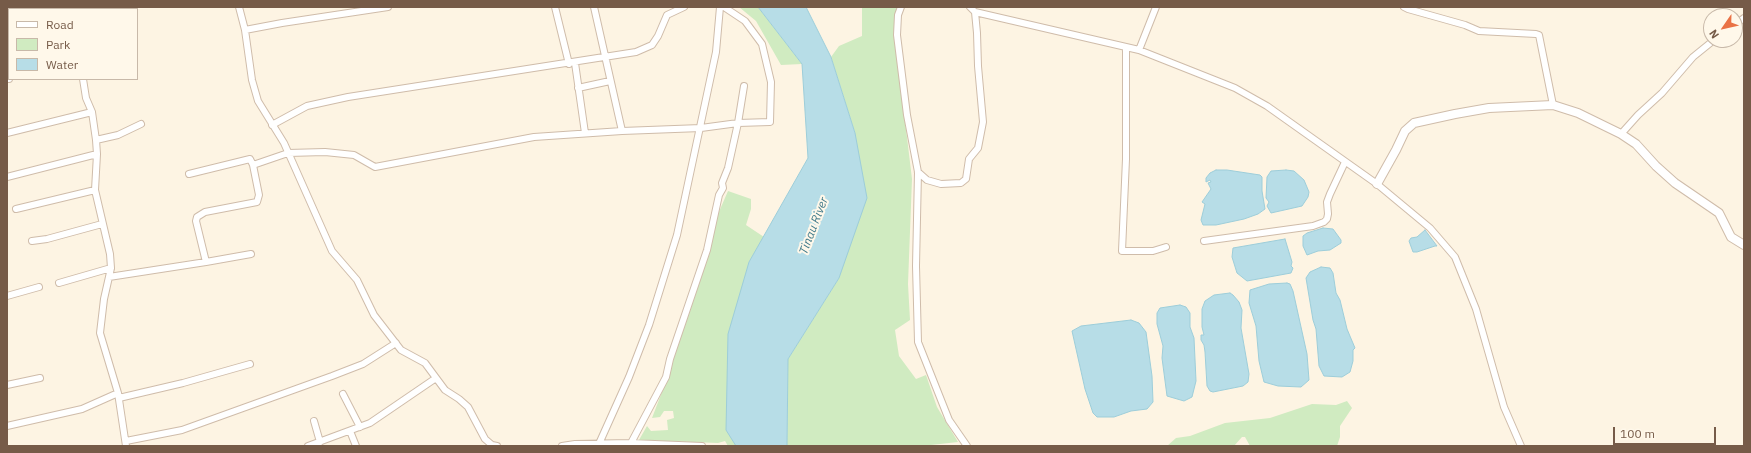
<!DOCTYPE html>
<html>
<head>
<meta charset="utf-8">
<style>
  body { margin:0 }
  #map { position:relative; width:1751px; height:453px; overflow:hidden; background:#fdf4e3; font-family:"IBM Plex Sans",sans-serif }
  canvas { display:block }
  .frame { position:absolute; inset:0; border:8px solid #765b48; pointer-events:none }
  .legend { position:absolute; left:8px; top:8px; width:130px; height:72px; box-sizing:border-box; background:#fff8ea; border:1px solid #c8b9a9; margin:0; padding:5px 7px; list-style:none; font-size:12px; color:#765b48 }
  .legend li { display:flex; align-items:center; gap:8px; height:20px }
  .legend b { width:20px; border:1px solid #c8b9a9 }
  .north { position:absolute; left:1703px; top:8px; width:40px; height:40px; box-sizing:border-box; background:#fff8ea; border:1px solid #c8b9a9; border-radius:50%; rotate:236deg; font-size:11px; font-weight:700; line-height:16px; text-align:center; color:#765b48 }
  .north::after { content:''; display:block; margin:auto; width:14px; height:18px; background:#ea7245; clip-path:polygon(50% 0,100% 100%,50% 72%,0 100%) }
  .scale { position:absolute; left:1613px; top:427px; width:103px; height:18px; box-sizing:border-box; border:2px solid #765b48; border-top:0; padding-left:5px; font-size:12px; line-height:14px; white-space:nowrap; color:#765b48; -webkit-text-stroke:3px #fff8ea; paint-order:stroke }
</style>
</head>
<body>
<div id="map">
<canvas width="1751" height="453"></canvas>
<div class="frame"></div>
<ul class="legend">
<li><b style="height:5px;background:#fff"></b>Road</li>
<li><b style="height:11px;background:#d0ebc1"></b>Park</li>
<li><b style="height:11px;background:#b7dde7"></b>Water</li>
</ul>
<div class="north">N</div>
<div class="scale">100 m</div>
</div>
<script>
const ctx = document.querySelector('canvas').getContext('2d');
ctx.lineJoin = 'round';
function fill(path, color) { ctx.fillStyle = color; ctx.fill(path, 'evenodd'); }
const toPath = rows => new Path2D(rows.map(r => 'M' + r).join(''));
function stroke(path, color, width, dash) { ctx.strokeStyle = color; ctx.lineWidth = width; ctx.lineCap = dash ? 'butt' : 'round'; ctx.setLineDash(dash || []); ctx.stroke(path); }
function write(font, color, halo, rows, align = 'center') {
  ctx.font = font + ' "IBM Plex Sans",sans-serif'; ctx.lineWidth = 4; ctx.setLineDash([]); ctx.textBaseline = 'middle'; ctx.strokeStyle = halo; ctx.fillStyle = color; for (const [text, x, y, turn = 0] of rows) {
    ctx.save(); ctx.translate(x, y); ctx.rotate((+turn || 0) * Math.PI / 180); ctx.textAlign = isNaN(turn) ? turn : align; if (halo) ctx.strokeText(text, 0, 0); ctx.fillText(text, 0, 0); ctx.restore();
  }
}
const green = toPath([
  [739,7,758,7,802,64,781,65,756,21],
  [862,7,898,7,894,17,897,54,912,179,908,284,910,320,895,330,899,356,916,379,926,375,937,407,958,442,922,446,787,446,788,359,839,278,855,133,831,57,839,46,862,36],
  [728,191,751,199,751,209,746,225,764,237,749,262,736,446,728,446,725,441,718,443,639,440,647,426,651,431,668,430,667,420,674,418,673,411,664,411,660,417,652,418,665,384,713,236,718,214],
  [1347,401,1352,408,1340,426,1340,437,1337,446,1250,446,1245,437,1242,437,1234,446,1167,446,1176,438,1190,436,1225,423,1270,418,1312,404,1336,405]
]);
const water = toPath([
  [758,7,806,7,831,57,855,133,867,198,839,278,788,359,787,446,736,446,726,430,728,334,749,262,808,158,802,64,758,7],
  [1216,170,1227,170,1260,175,1262,177,1262,191,1265,209,1258,214,1244,219,1216,225,1203,225,1201,220,1205,204,1202,202,1211,189,1208,183,1211,182,1210,180,1206,182,1206,178,1210,173,1216,170],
  [1286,170,1294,171,1304,180,1309,192,1308,197,1302,206,1271,213,1267,206,1269,202,1266,198,1267,177,1271,171,1286,170],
  [1323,228,1333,229,1341,240,1341,243,1330,250,1318,251,1307,255,1303,246,1303,236,1307,233,1323,228],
  [1425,230,1437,246,1435,246,1417,252,1413,252,1409,241,1411,238,1417,237,1425,230],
  [1285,239,1292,262,1291,266,1293,268,1291,273,1247,281,1237,273,1232,257,1233,248,1285,239],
  [1321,267,1330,268,1333,273,1336,293,1340,300,1347,329,1355,348,1353,350,1353,361,1350,372,1342,377,1324,376,1319,366,1316,329,1313,320,1306,278,1310,272,1321,267],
  [1287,283,1290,284,1293,291,1307,354,1309,380,1301,387,1278,386,1264,382,1259,361,1256,326,1249,303,1250,290,1269,284,1287,283],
  [1230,293,1233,295,1239,302,1242,310,1241,328,1249,374,1248,382,1243,386,1213,392,1210,391,1207,386,1205,352,1204,345,1201,340,1201,335,1204,335,1202,327,1202,309,1205,301,1214,295,1230,293],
  [1180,305,1186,307,1190,313,1190,327,1194,338,1196,381,1192,397,1184,401,1167,396,1162,358,1163,346,1157,324,1157,313,1160,308,1180,305],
  [1131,320,1139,323,1146,332,1152,376,1153,402,1147,409,1131,411,1114,417,1097,417,1093,413,1085,389,1072,331,1081,326,1131,320]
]);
const minor = toPath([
  [239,7,245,30,252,80,258,101,284,143,332,251,357,280,374,315,401,350,425,363,445,390,459,399,468,407,485,439,492,445,497,446],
  [555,7,569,64],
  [594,7,622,131],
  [901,7,898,15,897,35,907,115,918,172,916,266,918,342,949,420,967,446],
  [970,7,975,12,1139,50,1235,88,1267,106,1377,184,1430,228,1455,257,1476,309,1504,407,1521,446],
  [1404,7,1408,9,1465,25,1479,31,1536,34,1539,35,1553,105],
  [91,9,95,8],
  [1735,25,1744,18],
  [7,27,9,26],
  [245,30,282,23,388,7],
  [1126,47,1126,159,1122,251,1153,251,1166,247],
  [1139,50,1156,7],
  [575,63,585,133],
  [7,79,9,79],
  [83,79,86,98,92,112,96,140,97,154,95,190,110,254,111,268,104,299,100,333,118,393,126,446],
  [578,88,610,81],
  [272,125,307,106,348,97,636,52,652,45,658,36,667,15,684,7],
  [7,133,92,112],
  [1621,134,1638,115,1662,93,1693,57,1714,40],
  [96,140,118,135,141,124],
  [918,172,927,180,941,184,961,183,966,179,969,159,978,148,983,122,978,66,977,33,975,12],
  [189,174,250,159,253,165],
  [7,177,97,154],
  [16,209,95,190],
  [32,241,47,239,102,224],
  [1204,241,1313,226,1324,222,1327,219,1328,214,1327,202,1330,194,1345,162],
  [206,262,251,254],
  [109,277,206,262,196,221,197,217,205,212,257,202,259,195,253,165,288,153,325,152,354,155,375,167,534,137,622,131,701,128,738,123,770,122,771,82,762,44,745,21,724,7],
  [59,283,111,268],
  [7,296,39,287],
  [7,385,40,378],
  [343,394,360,427],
  [119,398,183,383,250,364],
  [314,421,320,442],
  [7,426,82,409,118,393],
  [350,431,356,446],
  [126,441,182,430,332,376,363,364,396,343],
  [308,446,370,423,436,378],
  [562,446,575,444,631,443,632,446],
  [598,446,629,377,649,325,677,235,716,52,720,7],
  [702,446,631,443,666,377,670,359,707,250,719,195,723,188,722,183,728,168,738,123,744,86]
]);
const tertiary = toPath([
  [1377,184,1396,150,1405,131,1414,123,1455,114,1489,108,1553,105,1578,113,1621,134,1636,144,1656,166,1675,183,1719,213,1731,237,1744,245]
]);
const waterNames = [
  ["Tinau River",814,226,-69]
];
fill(green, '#d0ebc1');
fill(water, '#b7dde7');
stroke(water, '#9dcdd9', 1);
stroke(minor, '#cfbcaa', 8);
stroke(tertiary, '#cfbcaa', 10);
stroke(minor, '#fff', 6);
stroke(tertiary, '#fff', 8);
write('italic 12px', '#417a8a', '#fff8ea', waterNames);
</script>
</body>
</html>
